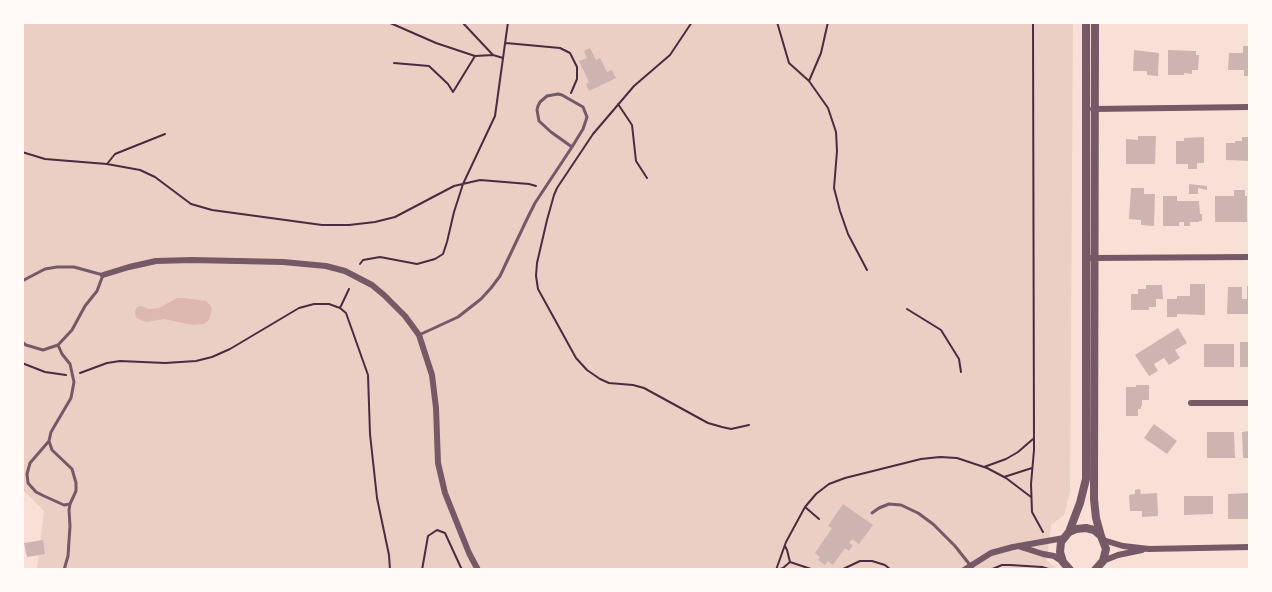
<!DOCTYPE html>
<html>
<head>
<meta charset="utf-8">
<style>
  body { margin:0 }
  #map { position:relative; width:1272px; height:592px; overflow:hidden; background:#f7e1d7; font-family:"Titillium Web",sans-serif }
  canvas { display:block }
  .frame { position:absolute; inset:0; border:24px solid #fffaf5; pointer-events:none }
</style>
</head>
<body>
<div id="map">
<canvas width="1272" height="592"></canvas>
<div class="frame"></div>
</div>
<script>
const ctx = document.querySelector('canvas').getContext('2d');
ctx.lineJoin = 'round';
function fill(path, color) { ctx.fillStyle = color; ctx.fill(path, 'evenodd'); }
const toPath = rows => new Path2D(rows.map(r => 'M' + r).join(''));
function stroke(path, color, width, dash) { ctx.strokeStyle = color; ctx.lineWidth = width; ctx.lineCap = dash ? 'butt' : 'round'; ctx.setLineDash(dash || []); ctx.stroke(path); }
const green = toPath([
  [22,23,1073,23,1070,492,1064,515,1051,525,1047,561,1058,569,37,569,44,511,22,489]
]);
const water = toPath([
  [177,298,184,298,206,301,210,305,212,309,209,320,204,324,193,325,164,319,146,322,136,318,135,312,137,307,141,306,149,309,159,308]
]);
const building = toPath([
  [1243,46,1250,46,1250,76,1244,76,1244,70,1228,70,1229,53,1243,53],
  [590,48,596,60,600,58,607,72,612,70,616,78,589,91,586,84,589,82,579,61,587,58,584,51],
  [1134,50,1159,53,1158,76,1147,75,1147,71,1133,71],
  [1168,50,1196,51,1196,55,1199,55,1198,70,1192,70,1192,74,1184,73,1184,75,1168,75],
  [1138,136,1156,136,1155,164,1126,164,1126,139,1138,140],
  [1204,137,1204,163,1197,163,1197,169,1188,169,1188,164,1176,164,1176,141,1184,141,1184,138],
  [1242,137,1250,137,1250,161,1226,160,1226,143,1235,143,1235,141,1242,141],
  [1189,184,1207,186,1207,190,1198,188,1198,194,1189,194],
  [1131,188,1144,188,1144,194,1155,194,1154,226,1141,225,1141,220,1129,219],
  [1234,190,1245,190,1245,196,1247,196,1247,222,1215,222,1215,196,1234,196],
  [1163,196,1177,196,1177,201,1199,201,1200,214,1202,214,1202,221,1199,221,1199,222,1190,222,1190,226,1184,226,1184,222,1179,222,1179,226,1163,226],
  [1190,284,1205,284,1205,315,1177,314,1177,317,1167,317,1167,299,1177,299,1177,296,1190,296],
  [1146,285,1162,285,1163,299,1156,299,1156,307,1149,307,1149,310,1131,310,1131,294,1138,294,1138,289,1146,289],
  [1247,286,1250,286,1250,314,1227,314,1228,287,1242,287,1242,299,1247,299],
  [1178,328,1187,343,1175,350,1180,358,1169,365,1164,358,1154,364,1158,371,1149,376,1135,355],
  [1240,342,1250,342,1250,367,1240,367],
  [1204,344,1234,344,1234,367,1204,367],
  [1136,385,1149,385,1149,400,1142,400,1142,406,1141,406,1141,409,1138,409,1138,416,1126,416,1126,387,1136,387],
  [1154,424,1177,441,1167,454,1144,438],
  [1250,431,1250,458,1243,458,1242,432],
  [1207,432,1234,432,1235,458,1207,458],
  [1140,489,1141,494,1157,493,1158,516,1142,517,1142,511,1130,511,1129,495,1135,494,1135,490],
  [1250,493,1250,519,1228,519,1228,494],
  [1184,496,1213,496,1213,514,1184,515],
  [843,504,873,525,859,544,852,539,849,543,853,545,849,551,845,548,833,565,828,561,825,565,818,560,820,557,815,553,832,528,828,526],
  [43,540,45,554,27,557,24,543]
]);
const path = toPath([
  [388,22,436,43,475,56,493,55],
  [462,22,493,55,503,58],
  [692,22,670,55,634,86,593,134,557,188,554,195,547,220,537,263,536,276,538,289,576,358,587,370,600,379,609,383,633,385,644,388,708,423,722,427,731,429,749,425],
  [777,22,789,63,809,81,828,108,836,132,837,151,834,188,840,211,848,234,867,270],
  [1033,22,1034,450,1031,484,1032,512,1043,532],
  [506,43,560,48,570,53,577,67,577,79,571,93],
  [394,63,429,66,448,84,453,92,475,56],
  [809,81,821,53,828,22],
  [618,104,632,125,636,161,647,178],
  [22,152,45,159,107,164,140,170,155,177,191,204,212,210,322,225,349,225,375,222,395,217,454,186,480,180,529,184,536,186],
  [107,164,115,154,165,134],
  [360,264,363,260,380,257,417,264,435,259,443,254,447,242,454,212,463,184,495,116,508,22],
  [340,308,349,289],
  [907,309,941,330,959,359,961,372],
  [22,363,45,372,66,375],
  [80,373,107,363,120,361,165,363,196,361,212,357,230,349,299,308,314,304,329,304,340,308,346,313,368,375,370,434,377,498,389,555,390,570],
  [984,467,1006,459,1018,452,1033,439],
  [1004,477,1032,468],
  [805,507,819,519],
  [785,546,787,550,790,562],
  [422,570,428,536,437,530,445,533,462,570],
  [776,570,786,542,805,507,816,494,829,484,845,478,921,459,940,457,957,458,987,468,1006,478,1031,497],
  [777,570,783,568,790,562,814,570],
  [841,570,860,561,872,561,885,565,891,570],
  [990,570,1002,565,1010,565,1042,567,1052,570]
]);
const service = toPath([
  [22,281,45,269,57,267,74,267,103,275,97,291,85,306,72,330,58,345,43,350,26,345,22,342],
  [419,335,458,317,481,299,491,288,500,276,527,219,535,203,572,147,583,129,587,117,583,107,562,95,558,94,547,96,540,102,538,106,537,110,539,121,551,132,572,147],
  [58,345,62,354,70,364,74,382,71,398,51,432,49,441,52,450,72,469,76,483,76,491,70,504,69,510,70,526,68,556,64,570],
  [49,441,30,463,27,474,28,483,36,492,44,496,64,505,70,504],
  [872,513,879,508,889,504,901,505,918,513,933,524,955,546,974,570]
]);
const minor = toPath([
  [1093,109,1250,107],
  [1091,258,1250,257],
  [103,275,129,267,156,261,192,260,283,262,326,266,345,271,372,285,384,295,405,316,419,335,432,375,436,408,438,463,445,493,469,553,478,570],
  [1191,403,1250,403],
  [1103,540,1123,546,1149,549,1250,547],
  [1021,547,1043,554,1054,556,1063,562],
  [1103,561,1118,555,1142,550],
  [964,570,991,553,1013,547,1064,538]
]);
const tertiary = toPath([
  [1095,22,1094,499,1096,518,1101,536],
  [1069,532,1080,503,1086,479,1086,22],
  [1070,570,1063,562,1060,552,1061,542,1069,532,1076,529,1086,528,1094,530,1101,536,1106,549,1103,561,1095,570]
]);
fill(green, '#ebcfc5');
fill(water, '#dcb8b0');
fill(building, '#ccb4b1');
stroke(path, '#4a2c40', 2);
stroke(service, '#755966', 3);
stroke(minor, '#755966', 6);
stroke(tertiary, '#755966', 8);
</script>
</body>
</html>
